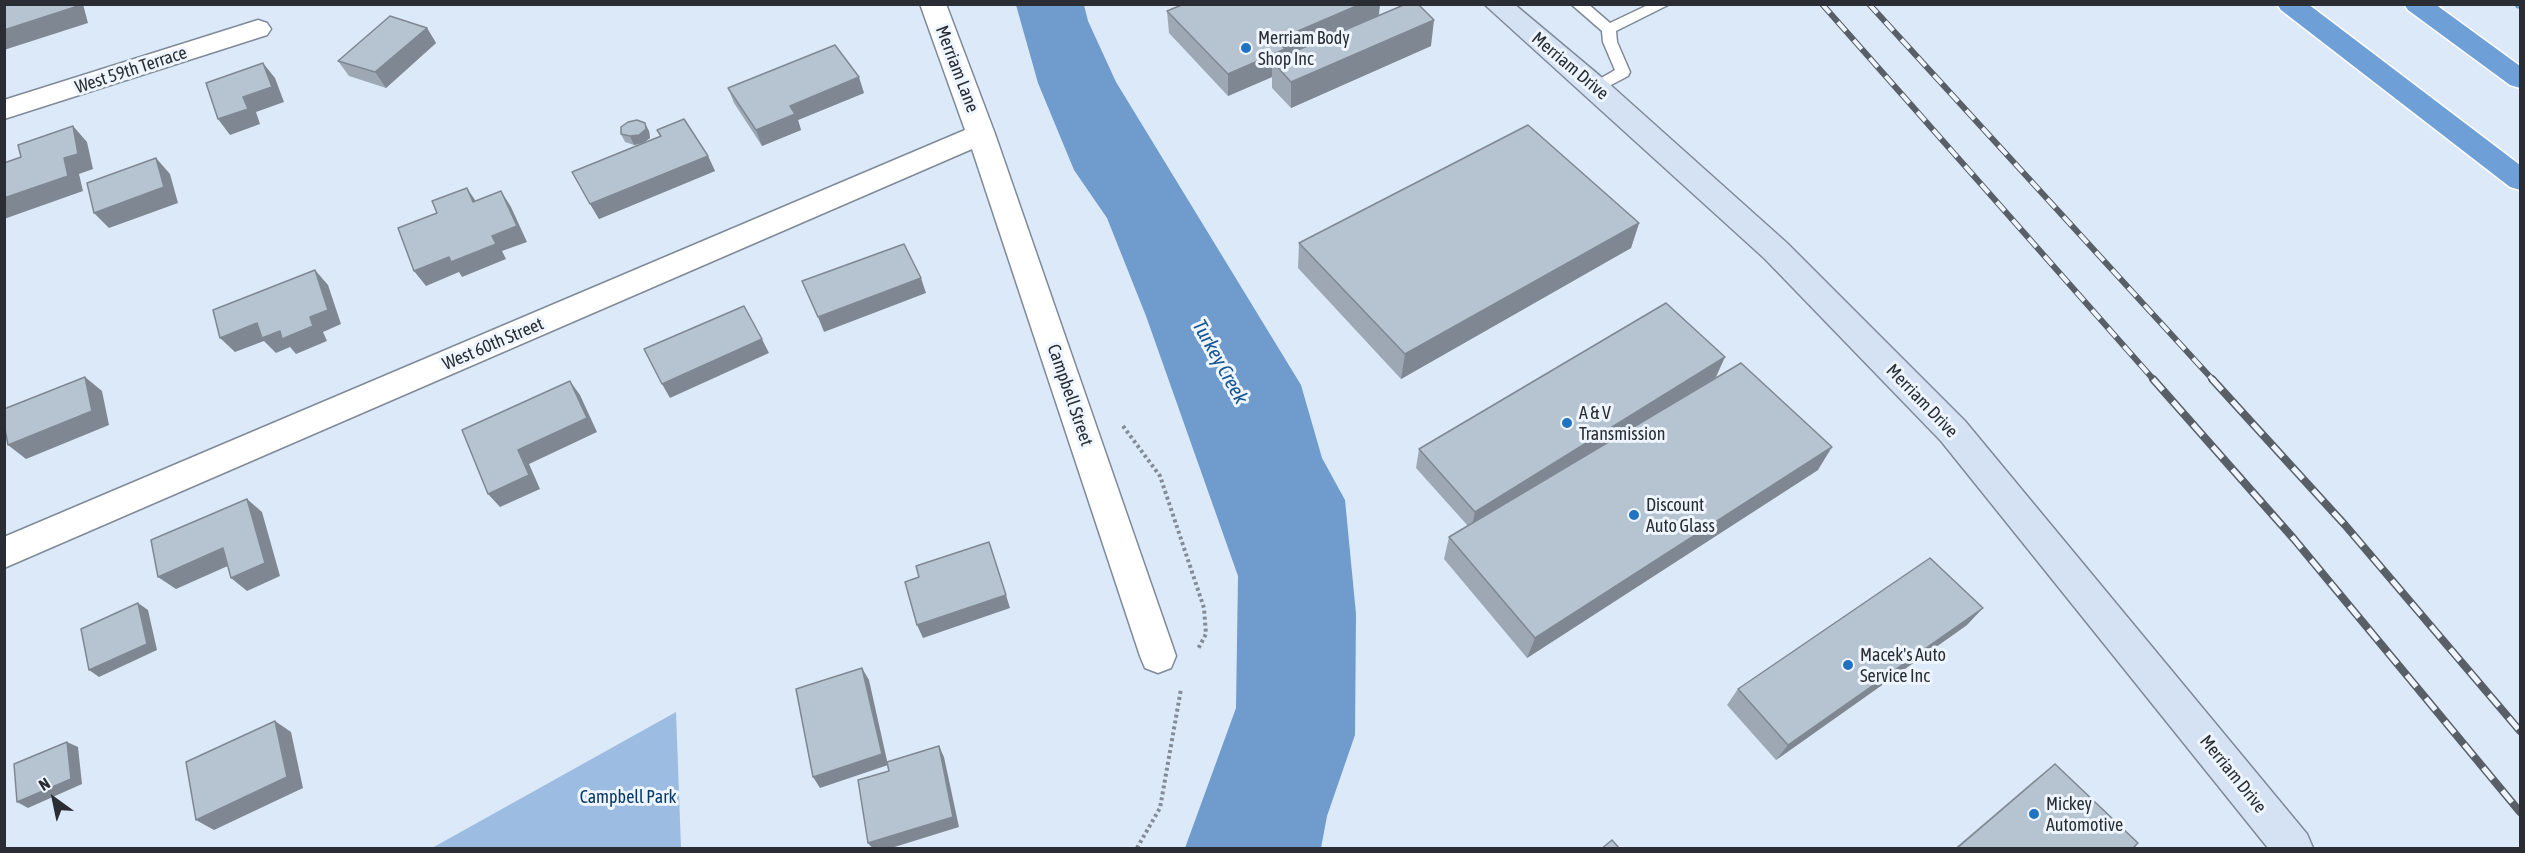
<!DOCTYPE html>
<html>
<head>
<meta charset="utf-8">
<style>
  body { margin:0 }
  #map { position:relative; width:2525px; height:853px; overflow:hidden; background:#dce9f8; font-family:"Asap Condensed",sans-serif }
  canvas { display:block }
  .frame { position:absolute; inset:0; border:6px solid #2a2e34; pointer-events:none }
  .north { position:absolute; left:24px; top:769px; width:60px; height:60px; -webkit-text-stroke:4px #eef5fe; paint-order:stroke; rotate:327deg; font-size:16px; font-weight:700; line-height:24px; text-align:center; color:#2a2e34 }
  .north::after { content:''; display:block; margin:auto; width:21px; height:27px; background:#2a2e34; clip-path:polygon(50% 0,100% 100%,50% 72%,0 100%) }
</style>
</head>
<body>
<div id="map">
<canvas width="2525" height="853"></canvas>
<div class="frame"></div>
<div class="north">N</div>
</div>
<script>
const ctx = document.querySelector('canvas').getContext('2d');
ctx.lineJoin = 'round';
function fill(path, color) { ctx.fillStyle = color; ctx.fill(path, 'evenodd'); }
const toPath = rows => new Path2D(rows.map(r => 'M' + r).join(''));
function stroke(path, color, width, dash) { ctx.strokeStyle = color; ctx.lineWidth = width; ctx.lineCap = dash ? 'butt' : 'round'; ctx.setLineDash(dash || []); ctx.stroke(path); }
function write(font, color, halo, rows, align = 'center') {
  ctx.font = font + ' "Asap Condensed",sans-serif'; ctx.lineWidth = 6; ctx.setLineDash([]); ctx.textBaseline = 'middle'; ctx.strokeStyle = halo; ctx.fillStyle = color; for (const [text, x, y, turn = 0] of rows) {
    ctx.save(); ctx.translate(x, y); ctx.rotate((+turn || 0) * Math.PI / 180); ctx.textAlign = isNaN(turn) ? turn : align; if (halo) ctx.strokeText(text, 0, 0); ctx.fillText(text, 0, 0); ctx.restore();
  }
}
const green = toPath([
  [676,712,681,848,432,848]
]);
const water = toPath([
  [1016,5,1084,5,1088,21,1116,82,1301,385,1322,458,1345,500,1356,614,1355,735,1327,816,1321,848,1185,848,1236,708,1238,576,1146,316,1107,218,1074,170,1038,83]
]);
const stream = toPath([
  [2514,4,2520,4,2520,9,2516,8,2514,4]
]);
const path = toPath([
  [1123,426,1160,476,1204,608,1206,634,1198,649],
  [1137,848,1160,808,1181,689]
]);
const lane = toPath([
  [1571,4,1588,4,1610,23,1650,4,1670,4,1616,31,1617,42,1630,72,1628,76,1596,93,1591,92,1589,88,1591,84,1615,70,1603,42,1602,31,1571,4]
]);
const street = toPath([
  [920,4,946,4,995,134,1176,656,1171,668,1158,673,1145,668,1140,656,972,149,4,568,4,537,965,130,920,4],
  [258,20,267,23,271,29,267,35,4,119,4,100,258,20]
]);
const secondary = toPath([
  [1484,4,1514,4,1606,81,1787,243,1965,421,2307,834,2313,848,2268,848,1941,441,1765,259,1484,4]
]);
const highway = toPath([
  [2277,4,2308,4,2520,165,2520,190,2510,187,2281,10,2277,4],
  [2404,4,2435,4,2520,66,2520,88,2510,85,2408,10,2404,4]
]);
const railFar1 = toPath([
  [1822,4,2154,380],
  [1869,4,2213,380]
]);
const rail = toPath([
  [2153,379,2294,539,2520,812],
  [2212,379,2345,525,2520,731]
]);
const wall = toPath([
  [1184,4,1380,4,1379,16,1431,46,1291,108,1272,88,1272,77,1228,96,1169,33,1167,11],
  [427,28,436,43,386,88,349,76,338,61],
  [728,88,864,93,798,120,801,130,762,146,734,103],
  [657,130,708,156,715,171,599,219,572,172,642,143,634,145,625,142,621,134,649,131,650,138,644,143,660,136],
  [1639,223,1631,248,1401,379,1298,268,1299,243],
  [1716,377,1665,409,1818,470,1527,658,1444,559,1449,537,1468,526,1416,468,1419,449],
  [1967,625,1776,760,1727,705,1738,689],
  [2055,764,2132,849,1954,849,2036,779]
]);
const shadedWall = toPath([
  [74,4,83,4,88,23,4,50,4,30],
  [1361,4,1380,4,1378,18,1272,61,1272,77,1228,96,1228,74,1277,40],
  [1434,20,1431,46,1291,108,1291,82],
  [427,28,436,43,386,88,375,72],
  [263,63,275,78,284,102,256,112,260,124,230,135,218,119,243,97],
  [859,77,864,93,798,120,801,130,762,146,756,130,790,106],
  [645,123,649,131,650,138,643,143,634,145,630,136],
  [73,126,87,142,93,169,79,174,83,191,4,219,4,198,64,158],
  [708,156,715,171,599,219,590,204],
  [156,158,170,174,178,203,109,228,94,213],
  [467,188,477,203,473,202],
  [501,191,511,207,527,242,502,251,506,259,462,277,459,272,426,286,414,271,492,236],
  [1639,223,1631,248,1401,379,1405,354],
  [315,270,328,285,341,324,323,332,327,341,296,354,290,347,276,353,264,341,235,352,220,338,257,323,310,317],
  [921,278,926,293,824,332,818,317],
  [762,339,769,353,670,398,662,384],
  [1725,357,1716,377,1471,530,1475,512],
  [85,377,102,391,109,425,26,459,8,445],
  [570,381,580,395,597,432,529,464,540,489,500,507,488,494,518,450],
  [1832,447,1818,470,1527,658,1535,638],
  [247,499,262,512,280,576,247,591,231,578],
  [223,548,239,561,176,589,158,577],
  [1006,595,1010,608,923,638,917,625],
  [138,603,148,610,157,650,99,677,89,670],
  [1983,608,1967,625,1776,760,1788,745],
  [862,668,869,680,888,765,820,788,813,777],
  [275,721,291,732,303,788,214,830,196,820],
  [67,742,78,747,82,784,28,808,17,802],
  [939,746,944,757,959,827,888,849,873,849,868,843]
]);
const building = toPath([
  [4,4,74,4,75,7,4,30,4,4],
  [1184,4,1361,4,1277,40,1285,49,1228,74,1167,11,1184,4],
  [1406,4,1418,4,1434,20,1291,82,1272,61,1406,4],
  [390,16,427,28,375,72,338,61,390,16],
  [835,45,859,77,790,106,795,114,756,130,728,88,835,45],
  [263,63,272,87,243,97,248,109,218,119,206,83,263,63],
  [684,119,708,156,590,204,572,172,661,136,657,130,684,119],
  [637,120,645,123,646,129,639,135,630,136,621,134,621,127,628,122,637,120],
  [1528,125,1639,223,1405,354,1299,243,1528,125],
  [73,126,78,154,64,158,68,176,4,198,4,163,21,157,18,145,73,126],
  [156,158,164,187,94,213,87,183,156,158],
  [467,188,473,202,501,191,517,226,492,236,496,244,451,262,449,257,414,271,398,228,437,213,432,201,467,188],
  [904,244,921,278,818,317,802,281,904,244],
  [315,270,328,310,310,317,313,326,282,339,280,331,262,338,257,323,220,338,213,310,315,270],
  [1666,303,1725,357,1475,512,1419,449,1666,303],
  [744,306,762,339,662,384,644,349,744,306],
  [1741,363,1832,447,1535,638,1449,537,1741,363],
  [85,377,92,411,8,445,4,424,4,409,85,377],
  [570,381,587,418,518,450,529,475,488,494,462,430,570,381],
  [247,499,265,563,231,578,223,548,158,577,151,540,247,499],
  [989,542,1006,595,917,625,905,582,919,577,916,566,989,542],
  [1930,558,1983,608,1788,745,1738,689,1930,558],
  [138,603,147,644,89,670,81,629,138,603],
  [862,668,882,754,813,777,796,689,862,668],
  [275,721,287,777,196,820,186,762,275,721],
  [67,742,71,779,17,802,14,764,67,742],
  [939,746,953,817,868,843,858,780,889,771,887,762,939,746],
  [2055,764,2138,843,2132,849,1956,849,2055,764],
  [1612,840,1620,849,1601,849,1612,840]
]);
const markers = [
  [1246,48,6,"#2173c1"],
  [1567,423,6,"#2173c1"],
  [1634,515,6,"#2173c1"],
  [1848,665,6,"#2173c1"],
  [2034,814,6,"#2173c1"]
];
const poiNames = [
  ["Merriam Body",1258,38],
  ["Shop Inc",1258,59],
  ["A & V",1579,413],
  ["Transmission",1579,434],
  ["Discount",1646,505],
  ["Auto Glass",1646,526],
  ["Macek's Auto",1860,655],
  ["Service Inc",1860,676],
  ["Mickey",2046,804],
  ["Automotive",2046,825]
];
const streetNames = [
  ["Merriam Drive",1570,66,40],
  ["Merriam Lane",957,69,69],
  ["West 59th Terrace",131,70,-18],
  ["West 60th Street",493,344,-23],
  ["Campbell Street",1070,395,71],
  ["Merriam Drive",1922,401,46],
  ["Merriam Drive",2233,774,51]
];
const parkNames = [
  ["Campbell Park",628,797]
];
const waterNames = [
  ["Turkey Creek",1220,362,61]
];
fill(green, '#9cbce1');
fill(water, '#6f9bcd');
fill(stream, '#6f9bcd');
stroke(lane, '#7e8a97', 3);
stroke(street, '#7e8a97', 3);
stroke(secondary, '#7e8a97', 3);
stroke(highway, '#fff', 3);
stroke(path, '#838b96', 4, [3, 3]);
fill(lane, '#fff');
fill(street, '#fff');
fill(secondary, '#d4e2f3');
fill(highway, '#6e9fd6');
stroke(railFar1, '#585f67', 6);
stroke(rail, '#585f67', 8);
stroke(railFar1, '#eef5fe', 4, [12]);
stroke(rail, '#eef5fe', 5, [15]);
fill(wall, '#9da8b4');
fill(shadedWall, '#7f8892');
fill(building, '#b6c3d1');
stroke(building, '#7f8892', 1.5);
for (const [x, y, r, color] of markers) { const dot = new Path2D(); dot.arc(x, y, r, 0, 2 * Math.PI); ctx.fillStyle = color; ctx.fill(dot); stroke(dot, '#eef5fe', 2); }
write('18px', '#2a2e34', '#eef5fe', poiNames, 'left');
write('18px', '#2a2e34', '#eef5fe', streetNames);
write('18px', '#073966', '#eef5fe', parkNames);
write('italic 20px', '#165693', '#eef5fe', waterNames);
</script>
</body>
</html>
